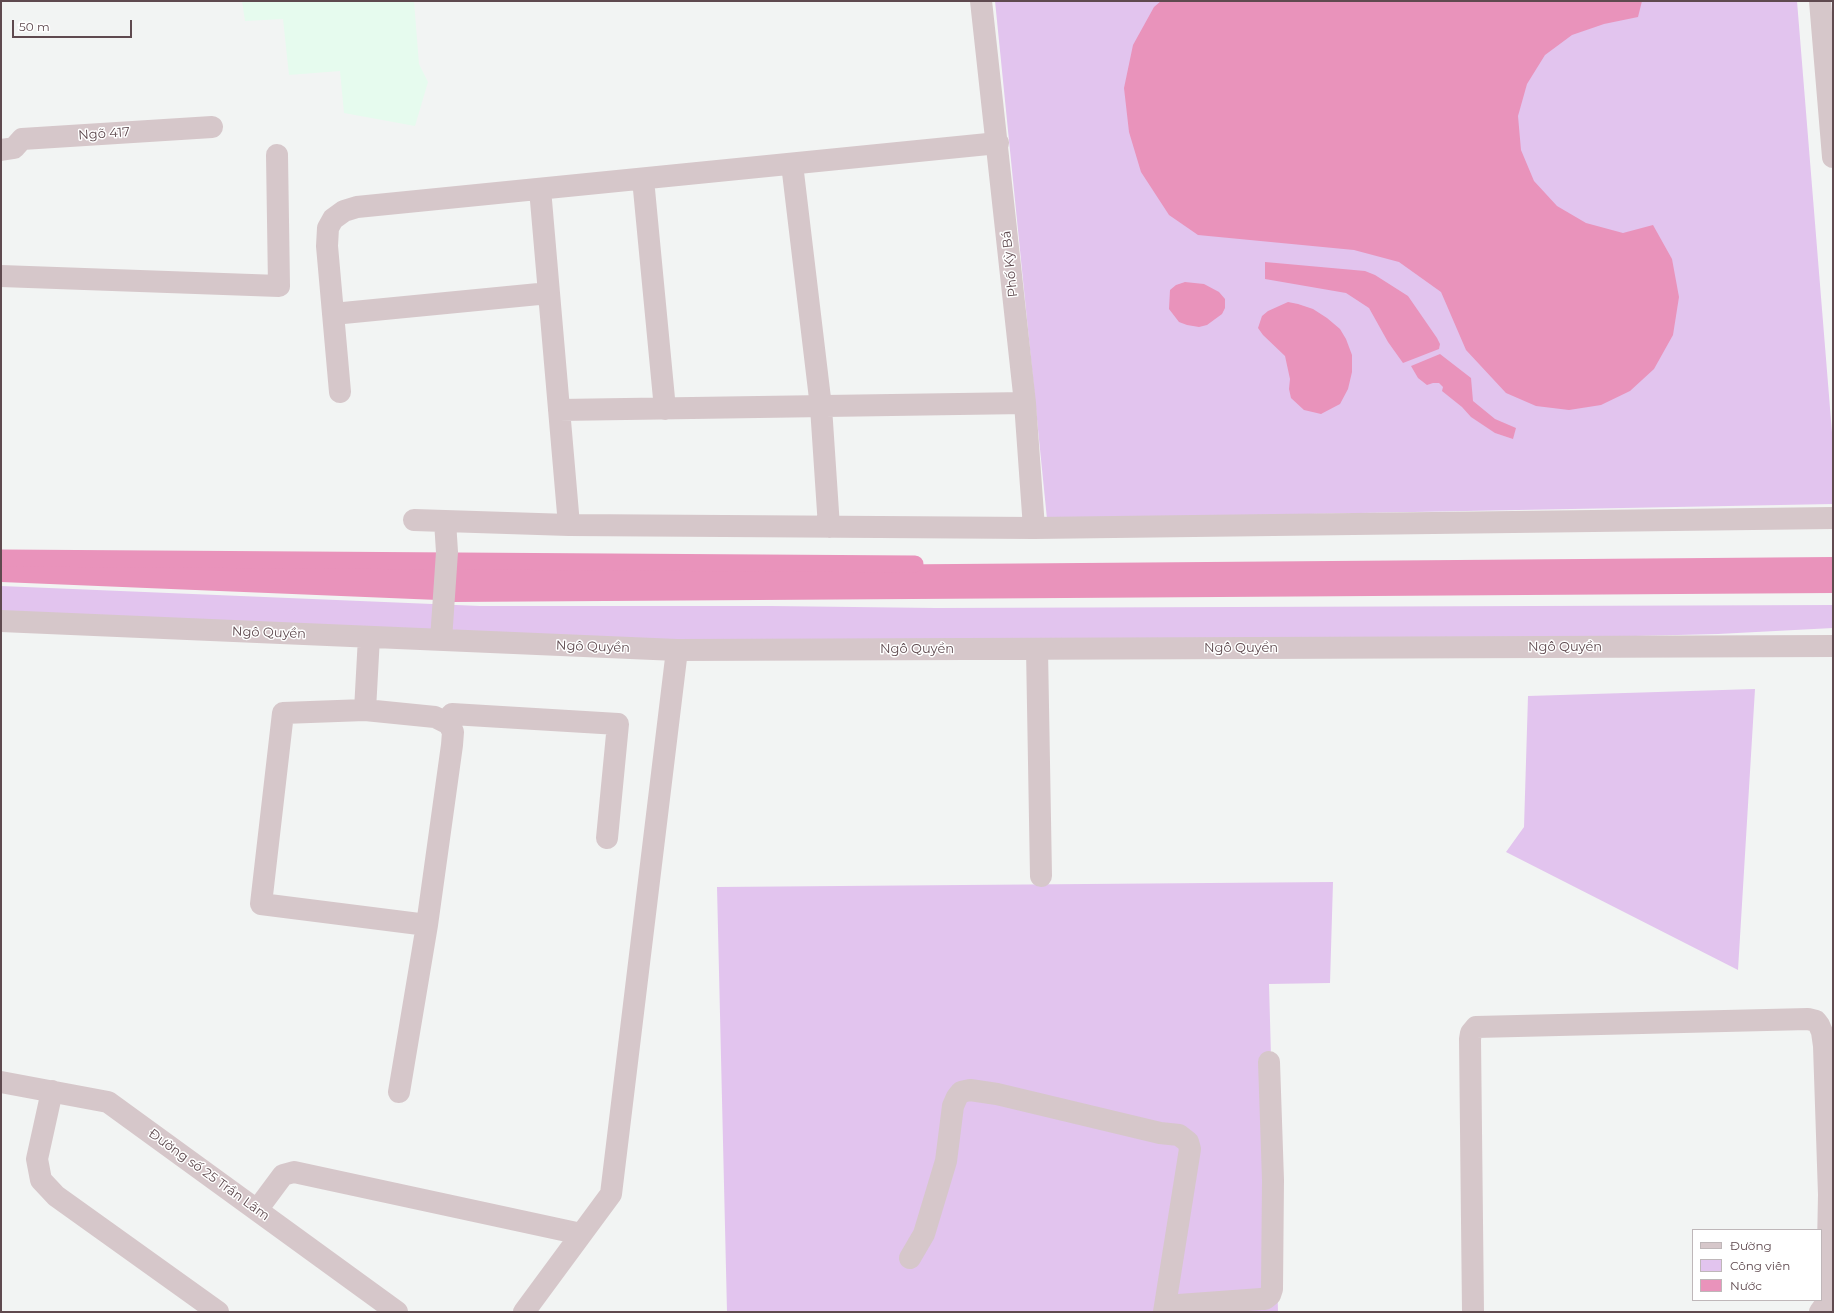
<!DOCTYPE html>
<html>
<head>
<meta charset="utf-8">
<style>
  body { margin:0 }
  #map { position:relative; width:1834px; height:1313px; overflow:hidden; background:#f2f4f3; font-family:Montserrat,sans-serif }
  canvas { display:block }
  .frame { position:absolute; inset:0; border:2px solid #5f4a4f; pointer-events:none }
  .legend { position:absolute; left:1692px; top:1229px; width:130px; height:72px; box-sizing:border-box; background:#fff; border:1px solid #bfb7b9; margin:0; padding:5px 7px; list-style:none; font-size:12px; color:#5f4a4f }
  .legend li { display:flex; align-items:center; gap:8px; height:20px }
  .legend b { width:20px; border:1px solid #bfb7b9 }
  .scale { position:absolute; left:12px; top:20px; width:120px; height:18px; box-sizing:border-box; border:2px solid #5f4a4f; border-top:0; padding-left:5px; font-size:12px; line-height:14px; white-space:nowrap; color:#5f4a4f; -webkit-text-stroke:3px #fff; paint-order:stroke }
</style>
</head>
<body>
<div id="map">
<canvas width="1834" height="1313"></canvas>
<div class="frame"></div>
<ul class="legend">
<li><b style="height:5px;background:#d6c7ca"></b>Đường</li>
<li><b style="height:11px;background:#e2c4ee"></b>Công viên</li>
<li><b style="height:11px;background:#e993bb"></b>Nước</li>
</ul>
<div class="scale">50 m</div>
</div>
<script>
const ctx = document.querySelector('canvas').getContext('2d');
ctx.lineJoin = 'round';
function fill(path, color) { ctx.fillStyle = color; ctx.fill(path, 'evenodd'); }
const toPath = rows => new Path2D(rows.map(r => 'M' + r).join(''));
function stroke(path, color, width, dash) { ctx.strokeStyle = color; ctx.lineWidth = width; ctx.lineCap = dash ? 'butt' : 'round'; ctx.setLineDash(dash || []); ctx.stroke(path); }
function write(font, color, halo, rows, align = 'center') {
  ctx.font = font + ' Montserrat,sans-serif'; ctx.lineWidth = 3; ctx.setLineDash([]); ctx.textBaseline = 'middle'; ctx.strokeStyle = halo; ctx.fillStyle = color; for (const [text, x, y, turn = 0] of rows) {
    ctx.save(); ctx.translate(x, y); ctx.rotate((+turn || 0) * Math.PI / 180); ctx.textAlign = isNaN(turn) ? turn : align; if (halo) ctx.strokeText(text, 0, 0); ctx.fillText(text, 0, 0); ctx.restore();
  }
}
const medical = toPath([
  [242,1,414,1,419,64,428,82,415,126,344,113,340,71,289,75,283,19,245,21]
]);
const green = toPath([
  [995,1,1797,1,1833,445,1833,504,1047,519],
  [1,586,480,606,771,606,936,608,1833,605,1833,628,1718,634,1516,639,1182,641,559,639,1,612],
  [1755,689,1738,970,1506,852,1524,827,1528,696],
  [1333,882,1330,983,1269,984,1278,1312,727,1312,717,887]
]);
const water = toPath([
  [1161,1,1642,1,1638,17,1604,24,1572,35,1545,55,1527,84,1518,116,1521,150,1534,181,1557,206,1586,223,1623,233,1653,225,1672,259,1679,297,1673,335,1654,369,1630,391,1601,405,1569,410,1536,406,1506,393,1466,350,1441,292,1399,262,1354,250,1198,235,1169,215,1141,172,1129,132,1124,88,1133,45,1154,7],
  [1265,262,1365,271,1375,275,1408,296,1437,338,1440,344,1439,349,1403,363,1388,342,1369,308,1346,293,1265,279],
  [1185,282,1204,284,1219,292,1225,299,1225,308,1222,314,1207,325,1199,327,1187,325,1179,322,1169,309,1170,290,1176,285],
  [1288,302,1298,304,1313,309,1327,318,1340,329,1346,339,1352,355,1352,372,1348,389,1340,404,1321,414,1304,410,1291,398,1289,389,1290,379,1285,356,1263,335,1258,328,1262,316,1268,311],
  [1440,354,1471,378,1473,401,1495,419,1516,428,1513,439,1495,433,1471,417,1462,407,1442,391,1443,387,1439,383,1433,383,1427,385,1418,378,1411,366],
  [1833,557,1833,593,452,602,455,568],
  [1,558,438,561,438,600,1,582]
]);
const canal = toPath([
  [1,558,915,564]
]);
const minor = toPath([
  [981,1,1025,403,1034,528],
  [1820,1,1833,157],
  [1,150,14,148,22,139,212,127],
  [792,164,821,407,829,527],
  [643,179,665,409],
  [540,189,569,525],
  [1,276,279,286,277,155],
  [333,314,549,293],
  [340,392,327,246,328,228,333,219,344,211,357,207,998,143],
  [559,410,1025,403],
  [414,520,569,525,1034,528,1833,518],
  [1,621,677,650,1833,646],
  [441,640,447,552,445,521],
  [1037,649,1041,876],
  [365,710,369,637],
  [449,724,452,714,618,724,607,838],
  [1,1082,108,1102,397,1312],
  [52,1091,37,1159,41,1180,56,1196,218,1312],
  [399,1092,427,925,261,904,283,713,365,710,435,717,449,724,453,732,452,745,427,925],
  [257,1210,283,1175,294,1172,581,1234],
  [910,1258,924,1234,946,1161,953,1106,957,1097,961,1092,970,1090,997,1094,1160,1133,1179,1135,1188,1142,1190,1149,1164,1312],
  [1165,1306,1261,1299,1265,1299,1270,1295,1272,1289,1273,1180,1269,1062],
  [524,1312,611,1194,677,650],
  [1473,1312,1470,1039,1471,1033,1476,1027,1808,1019,1816,1021,1819,1025,1822,1032,1824,1046,1829,1195,1827,1297,1825,1305,1820,1312]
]);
const streetNames = [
  ["Ngõ 417",104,134,-4],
  ["Phố Kỳ Bá",1010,264,-96],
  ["Ngô Quyền",269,633,2],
  ["Ngô Quyền",593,647,2],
  ["Ngô Quyền",1565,647],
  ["Ngô Quyền",1241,648],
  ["Ngô Quyền",917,649],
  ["Đường số 25 Trần Lãm",209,1175,36]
];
fill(medical, '#e6fbee');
fill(green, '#e2c4ee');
fill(water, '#e993bb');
stroke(canal, '#e993bb', 17);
stroke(minor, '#d6c7ca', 22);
write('13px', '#5f4a4f', '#fff', streetNames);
</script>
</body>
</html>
